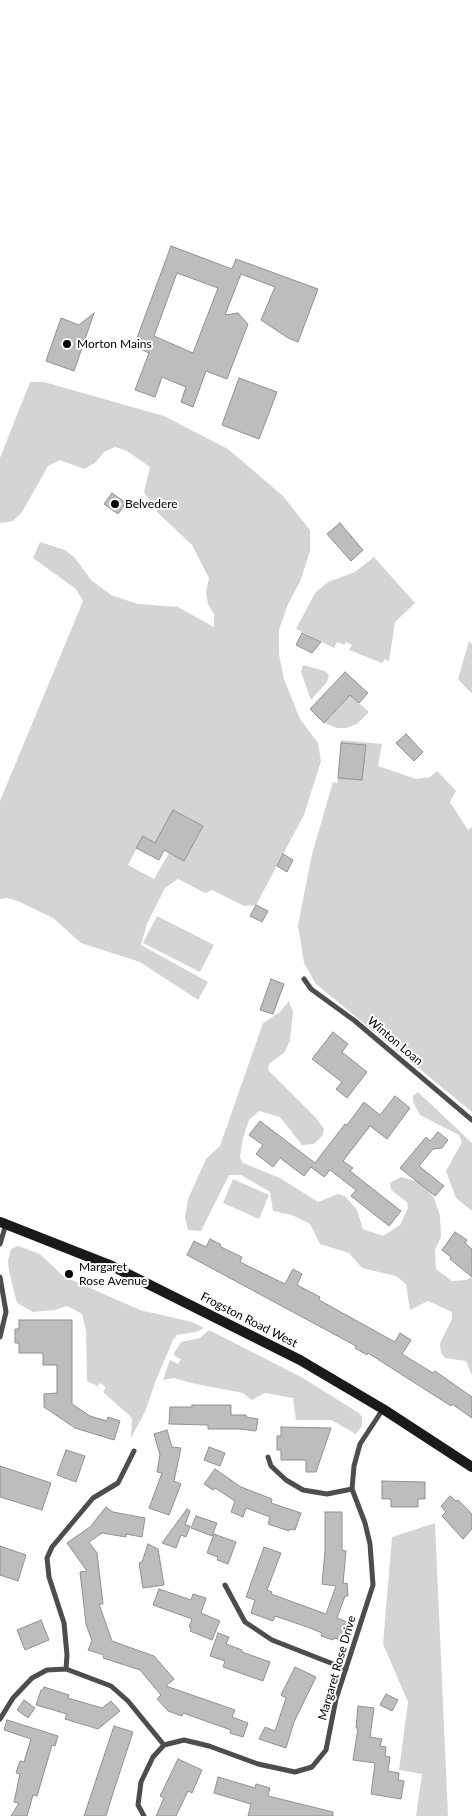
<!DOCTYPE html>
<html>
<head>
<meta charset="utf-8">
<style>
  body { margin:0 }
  canvas { display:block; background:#fff }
</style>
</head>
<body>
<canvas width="472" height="1816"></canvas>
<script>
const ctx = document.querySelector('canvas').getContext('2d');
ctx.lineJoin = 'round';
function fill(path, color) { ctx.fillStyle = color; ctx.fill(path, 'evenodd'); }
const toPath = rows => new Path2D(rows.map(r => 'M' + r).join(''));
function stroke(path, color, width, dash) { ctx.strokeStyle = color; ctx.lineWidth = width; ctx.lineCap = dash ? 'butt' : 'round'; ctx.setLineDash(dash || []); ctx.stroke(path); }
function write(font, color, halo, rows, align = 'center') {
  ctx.font = font + ' Lato,sans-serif'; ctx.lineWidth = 4; ctx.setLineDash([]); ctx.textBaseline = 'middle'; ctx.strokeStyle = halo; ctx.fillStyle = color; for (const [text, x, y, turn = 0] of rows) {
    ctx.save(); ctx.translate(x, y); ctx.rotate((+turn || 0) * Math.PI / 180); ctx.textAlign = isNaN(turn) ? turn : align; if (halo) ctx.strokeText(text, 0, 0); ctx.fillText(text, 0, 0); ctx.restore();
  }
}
const green = toPath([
  [30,382,44,382,164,416,228,449,283,496,310,530,310,551,300,582,288,604,279,630,279,654,284,679,300,719,318,743,321,761,304,815,256,905,244,906,212,890,205,893,178,879,165,888,147,924,141,945,208,982,198,1000,140,962,81,943,53,918,20,902,8,898,0,899,0,801,83,601,76,589,33,558,40,542,65,550,75,558,91,580,111,595,138,604,178,607,214,627,214,614,208,604,206,592,209,578,192,545,158,513,144,492,150,467,127,451,115,447,104,452,95,463,84,469,60,460,48,466,22,512,13,521,0,523,0,458],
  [173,810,203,826,184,861,169,853,154,879,128,865,143,836,155,843],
  [374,557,415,603,395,622,389,661,385,659,382,663,349,650,352,645,346,642,344,645,337,642,334,648,296,629,315,593,328,582,355,572],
  [469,641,472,644,472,694,458,679],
  [303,665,325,671,329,675,327,682,311,700,301,672],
  [350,695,369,712,357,724,346,728,337,728,324,723],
  [341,740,382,744,378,766,416,779,430,777,437,771,456,791,450,802,468,830,472,827,472,1112,316,984,304,963,298,925,312,854,333,782,337,783,338,778,362,780,363,769,354,758,365,759,366,745,341,743],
  [157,916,214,945,200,972,143,943],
  [289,1001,293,1012,290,1040,285,1052,269,1064,268,1070,316,1118,324,1129,323,1135,314,1144,302,1145,280,1117,259,1111,249,1120,243,1138,240,1157,243,1163,280,1178,318,1202,338,1194,345,1196,357,1210,363,1229,383,1236,400,1225,408,1208,407,1202,391,1190,390,1183,401,1177,420,1182,434,1198,440,1216,441,1237,435,1250,436,1269,452,1281,466,1280,472,1277,472,1376,466,1361,445,1358,441,1353,440,1343,452,1319,452,1312,428,1301,410,1310,406,1284,396,1276,362,1268,349,1253,320,1244,310,1224,292,1215,273,1211,270,1192,241,1175,229,1175,201,1231,188,1230,185,1217,188,1199,206,1159,220,1146,263,1023,280,1012],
  [418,1092,472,1143,472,1211,456,1198,446,1171,462,1142,459,1135,420,1115,413,1102,413,1096],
  [233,1179,269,1195,259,1219,223,1203],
  [18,1246,40,1254,63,1276,140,1310,192,1322,204,1328,196,1332,177,1335,173,1340,156,1380,145,1412,131,1438,132,1418,103,1392,106,1388,101,1383,97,1386,87,1381,86,1331,82,1314,67,1306,55,1310,33,1312,17,1303,9,1271,8,1261,11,1249],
  [209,1330,301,1377,359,1413,362,1417,362,1426,356,1434,331,1420,296,1420,293,1398,265,1393,252,1400,243,1393,191,1383,174,1378,163,1380,170,1360,178,1364,181,1359,173,1355,181,1342,200,1338],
  [435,1523,448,1816,416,1816,422,1774,399,1770,408,1702,383,1644,392,1537]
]);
const building = toPath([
  [171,246,232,269,236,259,318,289,298,342,288,338,261,320,275,287,241,274,225,315,238,313,248,324,227,379,206,371,193,407,181,402,186,387,162,377,155,397,135,390,149,353,134,346,171,246],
  [177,273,218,288,193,353,154,336,177,273],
  [94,313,74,371,46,361,61,318,79,325,94,313],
  [239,378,277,392,259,439,222,425,239,378],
  [112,493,126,503,118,514,104,504,112,493],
  [340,523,363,550,351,561,327,534,340,523],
  [302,633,321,642,312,653,296,645,302,633],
  [345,672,368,693,359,703,350,695,324,723,310,709,345,672],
  [406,734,423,752,414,761,396,743,406,734],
  [341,743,366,745,362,780,338,778,341,743],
  [173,810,203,826,184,861,164,850,159,860,136,848,143,836,155,843,173,810],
  [283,854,293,860,287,872,277,866,283,854],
  [256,905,268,911,262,922,250,916,256,905],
  [271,979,284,984,273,1014,260,1010,271,979],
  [333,1032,348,1044,342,1052,367,1072,347,1098,336,1089,342,1082,312,1059,333,1032],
  [395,1096,410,1108,387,1139,370,1126,343,1161,353,1168,350,1171,401,1211,389,1226,351,1196,356,1190,330,1170,324,1177,311,1167,304,1176,280,1158,273,1167,256,1154,263,1145,249,1135,260,1121,315,1163,345,1124,347,1125,364,1102,380,1115,395,1096],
  [438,1132,448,1140,442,1148,433,1149,419,1166,444,1186,435,1196,400,1168,426,1137,430,1141,438,1132],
  [455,1232,467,1240,465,1243,472,1249,472,1277,450,1259,451,1257,442,1250,455,1232],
  [210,1239,220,1244,221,1247,242,1257,240,1262,285,1284,293,1269,302,1274,297,1285,320,1297,319,1300,395,1342,400,1333,411,1340,402,1354,433,1373,435,1371,472,1397,472,1418,452,1404,451,1406,368,1353,367,1355,355,1348,356,1346,187,1255,194,1241,206,1247,210,1239],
  [19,1320,72,1320,72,1404,90,1416,107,1421,108,1417,120,1421,114,1440,75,1428,44,1407,44,1394,57,1393,57,1365,43,1365,43,1353,19,1353,19,1343,15,1343,15,1329,19,1329,19,1320],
  [192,1405,231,1405,231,1415,246,1415,246,1417,258,1419,256,1431,240,1429,208,1429,208,1425,169,1424,170,1407,192,1407,192,1405],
  [281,1427,331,1428,316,1472,306,1472,306,1460,281,1460,281,1450,277,1450,277,1436,281,1436,281,1427],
  [167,1430,172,1447,181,1448,174,1481,181,1484,169,1515,149,1508,162,1473,157,1472,160,1455,154,1434,167,1430],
  [209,1447,225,1453,220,1466,204,1460,209,1447],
  [66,1450,85,1456,76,1482,57,1475,66,1450],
  [0,1466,51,1483,42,1510,0,1497,0,1466],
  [215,1469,241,1487,272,1499,271,1503,301,1513,295,1530,290,1529,289,1531,268,1524,270,1517,246,1508,243,1517,231,1512,235,1501,215,1488,213,1490,204,1484,215,1469],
  [382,1481,425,1482,425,1499,418,1499,418,1507,391,1507,391,1499,382,1499,382,1481],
  [450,1496,456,1501,458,1500,472,1514,472,1529,463,1539,442,1516,446,1512,441,1506,450,1496],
  [106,1507,113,1512,145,1518,142,1537,126,1534,126,1537,102,1533,89,1542,97,1553,103,1604,99,1604,112,1641,154,1656,174,1679,166,1686,235,1710,232,1717,248,1723,243,1737,230,1733,231,1730,183,1713,182,1716,168,1711,157,1699,161,1695,140,1670,103,1658,104,1655,88,1650,92,1641,86,1624,80,1572,87,1571,67,1543,90,1527,106,1507],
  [187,1509,190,1511,185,1525,190,1526,186,1537,181,1535,176,1548,162,1543,187,1509],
  [325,1512,342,1512,342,1550,346,1551,343,1584,347,1583,348,1596,345,1596,337,1618,347,1622,341,1640,334,1638,333,1640,321,1636,322,1633,310,1628,275,1616,273,1621,251,1613,255,1600,246,1597,264,1547,281,1553,267,1590,272,1592,271,1594,326,1614,336,1586,322,1584,325,1551,325,1512],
  [196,1516,217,1523,212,1536,191,1528,196,1516],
  [214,1534,236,1542,228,1564,217,1560,218,1557,207,1553,214,1534],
  [148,1544,158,1549,164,1585,143,1588,139,1563,142,1562,148,1544],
  [0,1546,26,1555,18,1581,0,1575,0,1546],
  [159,1589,191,1600,193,1594,206,1598,201,1613,220,1621,212,1640,190,1631,191,1628,189,1627,192,1619,153,1605,159,1589],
  [41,1620,49,1640,25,1650,17,1630,41,1620],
  [218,1633,229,1637,226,1644,242,1650,242,1652,270,1662,263,1681,223,1667,225,1661,210,1656,218,1633],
  [295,1667,316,1677,294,1722,286,1748,259,1739,265,1727,275,1731,286,1698,281,1695,295,1667],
  [44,1687,69,1695,68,1698,102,1708,111,1701,120,1711,98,1729,65,1719,67,1714,36,1705,41,1690,43,1690,44,1687],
  [386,1694,398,1700,392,1711,380,1705,386,1694],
  [24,1700,35,1708,28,1718,17,1710,24,1700],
  [358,1706,374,1708,370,1737,382,1739,380,1746,386,1747,385,1756,390,1757,388,1771,399,1773,398,1780,404,1781,401,1799,371,1794,375,1763,353,1760,358,1728,356,1728,358,1706],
  [7,1720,58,1736,55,1746,52,1745,37,1796,33,1795,27,1816,11,1816,19,1803,14,1802,20,1774,16,1773,20,1761,24,1762,31,1739,4,1730,7,1720],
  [114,1726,133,1732,113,1793,106,1816,84,1816,114,1726],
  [178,1759,202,1770,192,1793,188,1791,176,1816,156,1816,164,1798,160,1796,178,1759],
  [218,1777,255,1788,256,1784,270,1788,268,1796,333,1812,333,1816,248,1816,251,1804,214,1793,218,1777]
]);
const minor = toPath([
  [304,979,311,989,355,1021,472,1120],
  [0,1244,6,1224],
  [0,1277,6,1312,0,1337],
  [268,1457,271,1466,286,1480,303,1490,327,1494,352,1489],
  [225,1585,245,1622,272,1640,346,1669],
  [66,1669,67,1655,64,1623,49,1577,47,1558,52,1547,93,1498,118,1483,134,1451],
  [0,1719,13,1698,32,1678,47,1670,66,1669,111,1686,128,1701,164,1745],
  [144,1816,138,1805,141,1782,153,1757,164,1745,184,1740,209,1746,258,1764,295,1772,312,1767,326,1750,336,1699,373,1585,370,1544,365,1523,352,1489,354,1466,360,1444,383,1409]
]);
const secondary = toPath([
  [0,1222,112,1266,300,1360,383,1409,472,1467]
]);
const markers = [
  [67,344,5,"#000"],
  [115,504,5,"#000"],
  [69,1274,5,"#000"]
];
const poiNames = [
  ["Morton Mains",77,344],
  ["Belvedere",125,504],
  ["Margaret",79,1267],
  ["Rose Avenue",79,1281]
];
const streetNames = [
  ["Winton Loan",395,1041,40],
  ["Frogston Road West",249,1320,27],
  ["Margaret Rose Drive",337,1668,-74]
];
fill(green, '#d4d4d4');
fill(building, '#bdbdbd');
stroke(building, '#919191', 1);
stroke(minor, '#4d4d4d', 5);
stroke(secondary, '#1a1a1a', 10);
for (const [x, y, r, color] of markers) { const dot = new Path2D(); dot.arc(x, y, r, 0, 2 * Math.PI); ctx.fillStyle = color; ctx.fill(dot); stroke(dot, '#fff', 2); }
write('12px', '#000', '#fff', poiNames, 'left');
write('12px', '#000', '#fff', streetNames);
</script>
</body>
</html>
